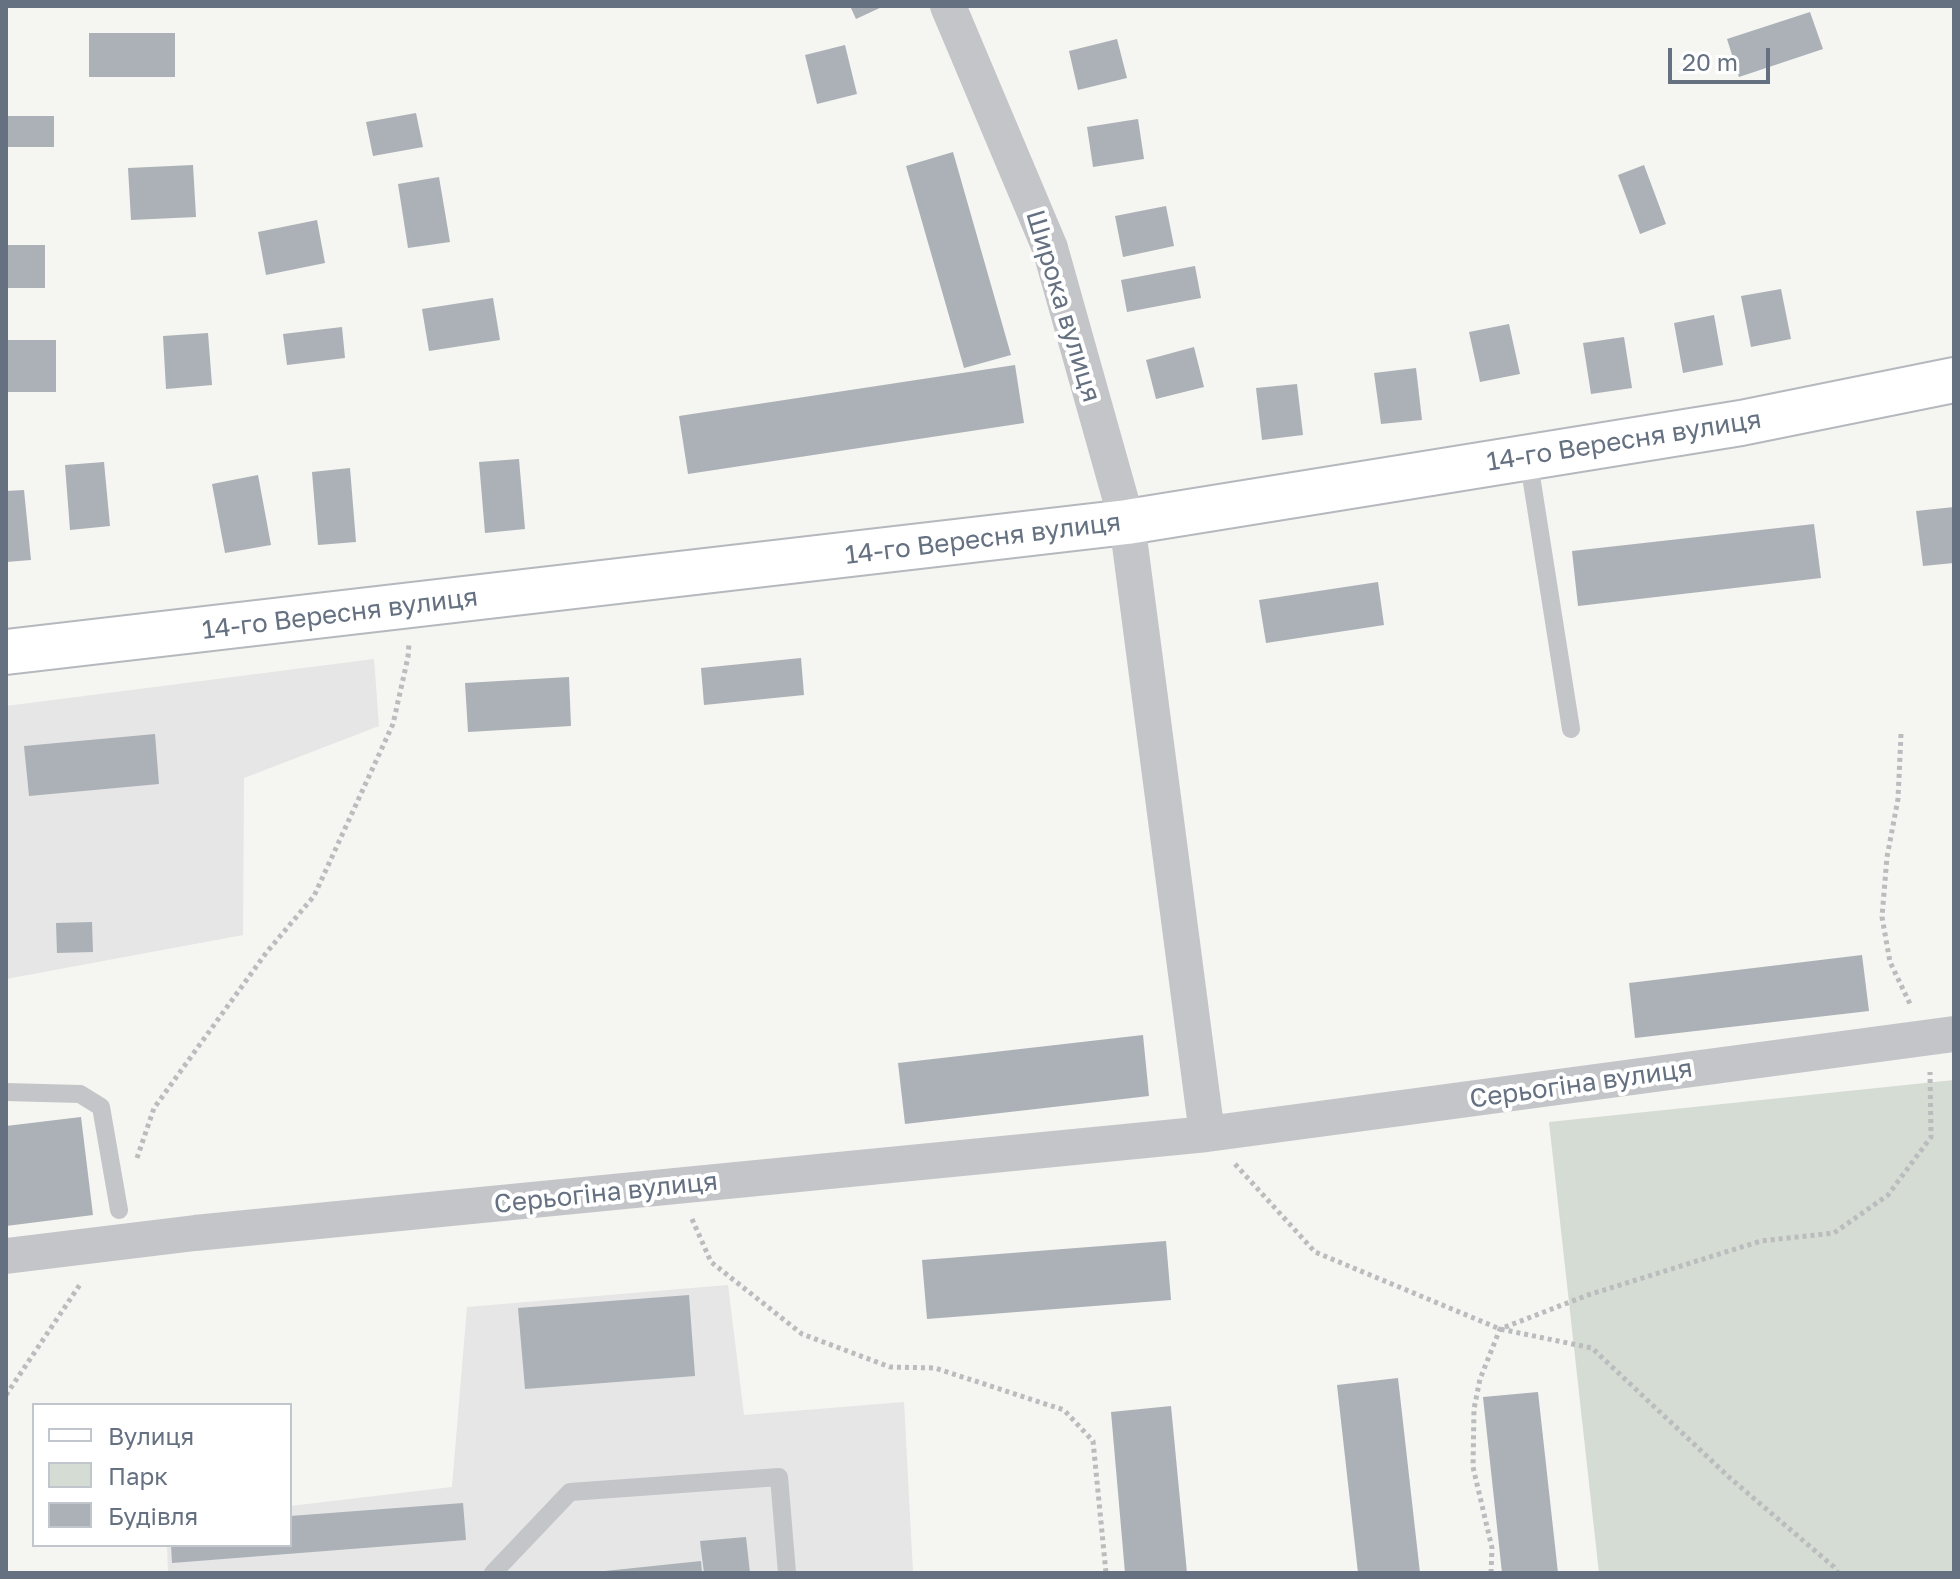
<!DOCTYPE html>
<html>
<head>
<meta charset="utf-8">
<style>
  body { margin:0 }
  #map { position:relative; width:1960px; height:1579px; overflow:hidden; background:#f5f5f1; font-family:"Golos Text",sans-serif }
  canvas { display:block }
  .frame { position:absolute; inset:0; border:8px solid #657181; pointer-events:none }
  .legend { position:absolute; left:32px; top:1403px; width:260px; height:144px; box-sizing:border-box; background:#fff; border:2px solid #c1c6cd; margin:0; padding:10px 14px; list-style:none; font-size:24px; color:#657181 }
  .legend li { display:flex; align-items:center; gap:16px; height:40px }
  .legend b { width:40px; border:2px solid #c1c6cd }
  .scale { position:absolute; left:1668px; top:48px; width:102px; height:36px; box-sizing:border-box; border:4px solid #657181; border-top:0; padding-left:10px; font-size:24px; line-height:28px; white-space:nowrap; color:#657181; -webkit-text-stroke:6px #fff; paint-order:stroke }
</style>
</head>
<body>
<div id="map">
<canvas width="1960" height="1579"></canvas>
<div class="frame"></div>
<ul class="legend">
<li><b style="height:10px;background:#fff"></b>Вулиця</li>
<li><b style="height:22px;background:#d5dcd3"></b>Парк</li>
<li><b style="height:22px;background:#abb1b7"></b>Будівля</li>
</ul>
<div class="scale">20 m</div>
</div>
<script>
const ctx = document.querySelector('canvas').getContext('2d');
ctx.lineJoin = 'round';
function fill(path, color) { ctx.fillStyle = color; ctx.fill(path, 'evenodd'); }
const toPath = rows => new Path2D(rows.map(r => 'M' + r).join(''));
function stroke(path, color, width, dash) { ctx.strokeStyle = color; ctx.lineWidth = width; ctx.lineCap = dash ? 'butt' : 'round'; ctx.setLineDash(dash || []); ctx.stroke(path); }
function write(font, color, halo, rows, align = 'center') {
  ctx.font = font + ' "Golos Text",sans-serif'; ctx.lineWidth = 8; ctx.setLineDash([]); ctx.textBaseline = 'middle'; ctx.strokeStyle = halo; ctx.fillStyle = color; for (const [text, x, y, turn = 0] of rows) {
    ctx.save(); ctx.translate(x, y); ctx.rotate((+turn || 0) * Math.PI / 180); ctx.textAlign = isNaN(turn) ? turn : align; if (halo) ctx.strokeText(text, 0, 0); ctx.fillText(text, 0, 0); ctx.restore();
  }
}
const built = toPath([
  [374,659,379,726,244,778,243,935,6,979,6,706],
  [728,1285,744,1415,904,1402,913,1573,168,1573,167,1545,290,1545,290,1506,452,1487,467,1307]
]);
const green = toPath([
  [1954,1080,1954,1573,1599,1573,1549,1122]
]);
const building = toPath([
  [850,6,884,6,856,19],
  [1810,12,1823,49,1739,77,1727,39],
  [89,33,175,33,175,77,89,77],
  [1117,39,1127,78,1078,90,1069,51],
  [845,45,857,94,817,104,805,55],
  [416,113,423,147,373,156,366,122],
  [6,116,54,116,54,147,6,147],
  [1138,119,1144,159,1093,167,1087,127],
  [953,152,1011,355,964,368,906,166],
  [193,165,196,217,131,220,128,168],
  [1644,165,1666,224,1640,234,1618,175],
  [439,177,450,242,408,248,398,184],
  [1166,206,1174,246,1123,257,1115,216],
  [317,220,325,263,266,275,258,232],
  [6,245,45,245,45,288,6,288],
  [1195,266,1201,298,1127,312,1121,280],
  [1781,289,1791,339,1751,347,1741,296],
  [493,298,500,340,429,351,422,309],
  [1714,315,1723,365,1683,373,1674,323],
  [1509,324,1520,374,1480,382,1469,332],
  [342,327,345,358,287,365,283,334],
  [208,333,212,385,166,389,163,336],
  [1624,337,1632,388,1591,394,1583,343],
  [6,340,56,340,56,392,6,392],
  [1194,347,1204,387,1156,399,1146,360],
  [1015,365,1024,423,688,474,679,416],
  [1416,368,1422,420,1381,424,1374,373],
  [1297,384,1303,435,1262,440,1256,388],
  [519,459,525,529,485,533,479,462],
  [104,462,110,526,70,530,65,465],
  [350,468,356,542,318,545,312,472],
  [258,475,271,545,225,553,212,484],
  [24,490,31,560,6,562,6,491],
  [1954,507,1954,563,1923,566,1916,511],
  [1814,524,1821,578,1578,606,1572,551],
  [1378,582,1384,625,1266,643,1259,600],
  [801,658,804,695,704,705,701,668],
  [569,677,571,726,468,732,465,683],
  [155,734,159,784,29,796,24,746],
  [92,922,93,952,57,953,56,923],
  [1862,955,1869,1011,1635,1038,1629,983],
  [1143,1035,1149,1096,905,1124,898,1063],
  [81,1117,93,1215,6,1226,6,1126],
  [1166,1241,1171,1300,927,1319,922,1260],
  [689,1295,695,1376,525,1389,518,1308],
  [1398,1378,1420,1573,1358,1573,1337,1385],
  [1538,1392,1558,1573,1502,1573,1483,1397],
  [1171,1406,1187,1573,1125,1573,1111,1412],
  [463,1503,466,1540,172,1563,171,1545,290,1545,290,1516],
  [746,1537,750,1573,704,1573,700,1541],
  [701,1561,702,1573,605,1573,605,1571]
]);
const path = toPath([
  [1901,734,1898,799,1887,857,1882,917,1890,962,1911,1006],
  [137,1158,154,1108,266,953,314,896,393,724,408,657,409,643],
  [1235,1164,1315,1252,1500,1329,1592,1348,1730,1478,1834,1567,1838,1573],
  [692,1219,711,1262,802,1334,890,1367,935,1368,1064,1410,1093,1441,1106,1573],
  [6,1395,81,1283],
  [1491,1573,1492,1548,1473,1467,1474,1409,1480,1379,1500,1329,1588,1295,1761,1241,1834,1233,1888,1195,1931,1137,1930,1072]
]);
const lane = toPath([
  [1528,457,1571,729],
  [6,1092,80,1094,101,1107,119,1210],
  [493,1573,570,1492,779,1477,787,1573]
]);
const street = toPath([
  [948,6,1050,248,1127,522,1207,1134],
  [6,1256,195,1233,1207,1134,1954,1034]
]);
const secondary = toPath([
  [6,652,1127,522,1741,423,1954,380]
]);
const streetNames = [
  ["Широка вулиця",1063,306,73],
  ["14-го Вересня вулиця",1624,441,-9],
  ["14-го Вересня вулиця",983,539,-7],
  ["14-го Вересня вулиця",340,614,-7],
  ["Серьогіна вулиця",1581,1084,-8],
  ["Серьогіна вулиця",606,1193,-6]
];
fill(built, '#e5e6e5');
fill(green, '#d5dcd3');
fill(building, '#abb1b7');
stroke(secondary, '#b5b8bd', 48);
stroke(path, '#babcbe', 5, [4, 4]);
stroke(lane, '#c3c5c9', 18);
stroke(street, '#c3c5c9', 36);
stroke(secondary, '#fff', 44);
write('26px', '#657181', '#fff', streetNames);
</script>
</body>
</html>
